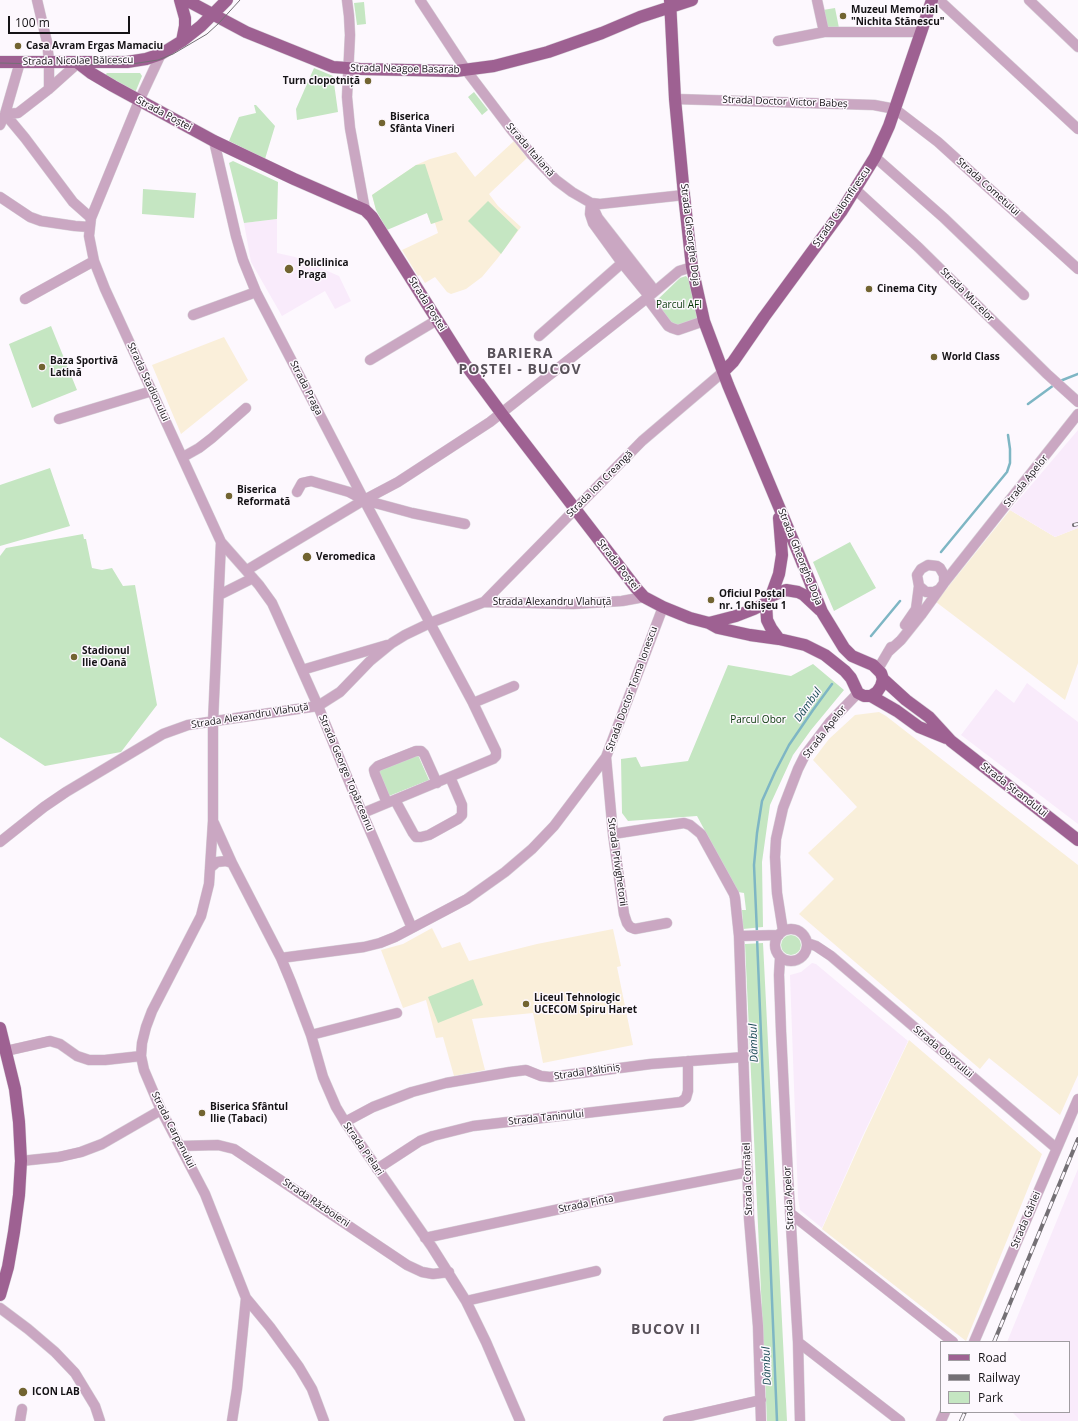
<!DOCTYPE html>
<html>
<head>
<meta charset="utf-8">
<style>
  body { margin:0 }
  #map { position:relative; width:1078px; height:1421px; overflow:hidden; background:#fdf8fe; font-family:"Open Sans",sans-serif }
  canvas { display:block }
  .legend { position:absolute; left:940px; top:1341px; width:130px; height:72px; box-sizing:border-box; background:#fdf8fe; border:1px solid #a09ca1; margin:0; padding:5px 7px; list-style:none; font-size:12px; color:#151316 }
  .legend li { display:flex; align-items:center; gap:8px; height:20px }
  .legend b { width:20px; border:1px solid #a09ca1 }
  .scale { position:absolute; left:8px; top:16px; width:122px; height:18px; box-sizing:border-box; border:2px solid #151316; border-top:0; padding-left:5px; font-size:12px; line-height:14px; white-space:nowrap; color:#151316; -webkit-text-stroke:3px #fdf8fe; paint-order:stroke }
</style>
</head>
<body>
<div id="map">
<canvas width="1078" height="1421"></canvas>
<ul class="legend">
<li><b style="height:5px;background:#9e6192"></b>Road</li>
<li><b style="height:5px;background:#747075"></b>Railway</li>
<li><b style="height:11px;background:#c5e6c2"></b>Park</li>
</ul>
<div class="scale">100 m</div>
</div>
<script>
const ctx = document.querySelector('canvas').getContext('2d');
ctx.lineJoin = 'round';
function fill(path, color) { ctx.fillStyle = color; ctx.fill(path, 'evenodd'); }
const toPath = rows => new Path2D(rows.map(r => 'M' + r).join(''));
function stroke(path, color, width, dash) { ctx.strokeStyle = color; ctx.lineWidth = width; ctx.lineCap = dash ? 'butt' : 'round'; ctx.setLineDash(dash || []); ctx.stroke(path); }
function write(font, color, halo, rows, align = 'center') {
  ctx.font = font + ' "Open Sans",sans-serif'; ctx.lineWidth = 3; ctx.setLineDash([]); ctx.textBaseline = 'middle'; ctx.strokeStyle = halo; ctx.fillStyle = color; for (const [text, x, y, turn = 0] of rows) {
    ctx.save(); ctx.translate(x, y); ctx.rotate((+turn || 0) * Math.PI / 180); ctx.textAlign = isNaN(turn) ? turn : align; if (halo) ctx.strokeText(text, 0, 0); ctx.fillText(text, 0, 0); ctx.restore();
  }
}
const commercial = toPath([
  [1010,510,1055,537,1078,528,1078,663,1065,700,936,602],
  [879,712,886,716,1078,865,1078,1075,1060,1115,989,1058,980,1069,799,914,834,879,808,853,857,807,813,760,829,739,855,715],
  [909,1040,1042,1154,966,1341,822,1229,864,1135]
]);
const built = toPath([
  [277,219,277,253,295,257,339,276,351,301,335,309,325,291,282,316,251,262,244,223],
  [1078,430,1078,528,1055,537,1010,510],
  [1027,683,1078,722,1078,824,961,735,996,689,1014,703],
  [812,963,816,964,908,1041,863,1135,822,1228,800,1210,798,1198,790,975,801,972],
  [1078,1169,1078,1421,1021,1421,1012,1412,1069,1412,1069,1342,1007,1342]
]);
const education = toPath([
  [514,141,527,158,489,194,498,206,521,227,497,259,482,277,466,289,451,294,447,292,435,277,425,283,420,275,418,276,402,250,438,233,435,223,431,224,427,213,376,210,372,195,416,165,430,159,456,152,475,177],
  [224,337,248,380,181,434,152,365],
  [432,928,442,948,460,942,469,961,537,944,613,929,621,966,617,967,633,1045,543,1063,533,1013,472,1019,485,1070,454,1076,443,1037,436,1038,426,1000,403,1008,381,950,403,944]
]);
const green = toPath([
  [364,2,366,24,357,25,354,3],
  [835,8,839,28,828,28,823,10],
  [314,68,333,76,338,112,297,120,296,109],
  [107,73,140,73,142,76,135,93,105,75],
  [474,92,488,110,482,115,468,97],
  [254,105,256,105,275,126,265,159,229,141,239,117,256,113],
  [233,161,278,182,277,219,244,223,229,163],
  [425,164,443,220,431,224,427,213,387,230,376,210,372,195,416,165],
  [143,189,196,193,194,218,142,214],
  [488,201,518,230,501,254,468,221],
  [686,276,690,281,700,319,685,325,674,326,655,302,680,278],
  [51,326,77,390,32,408,9,344],
  [50,468,70,526,0,546,0,485],
  [83,534,84,539,86,539,92,568,102,570,112,568,123,586,135,585,157,705,121,752,45,766,0,737,0,556,6,548],
  [850,542,876,588,834,611,813,562],
  [813,664,844,690,811,730,793,755,770,805,762,862,763,927,743,929,742,910,746,910,744,893,738,892,697,816,628,821,622,813,621,759,636,757,641,767,688,761,728,665,791,676],
  [418,755,429,780,389,796,378,771],
  '781 945a10 10 0 1 1 20 0a10 10 0 1 1-20 0Z',
  [763,943,787,1421,767,1421,745,944],
  [473,979,483,1005,438,1023,428,997]
]);
const stream = toPath([
  [1060,381,1078,374],
  [1028,404,1054,385],
  [941,552,1007,472,1010,463,1010,449,1008,435],
  [871,636,900,601],
  [757,933,754,865,757,833,762,801,775,772,789,745,813,710,832,684],
  [757,938,777,1421]
]);
const minor = toPath([
  [37,0,47,42,49,61,49,89],
  [347,0,349,16,350,35,347,97,350,128,365,210],
  [420,0,466,70,510,128,532,155,556,180,572,192,591,203,600,204,684,195],
  [817,0,824,32],
  [939,0,1078,129],
  [1029,0,1078,47],
  [778,41,824,32,921,32],
  [161,54,139,101,91,218,89,236,94,261,105,289,221,542,213,722,213,821,209,884,201,916,152,1011,146,1027,142,1043,141,1056,144,1070,161,1110,205,1194,246,1298,270,1327,299,1367,312,1389,324,1421],
  [675,99,874,105,895,109,938,142,1078,269],
  [5,114,25,138,73,202,91,218],
  [5,114,18,113,49,89,78,63],
  [0,125,5,114,20,62],
  [214,141,236,236,243,260,256,292,364,500,473,703,496,751,496,756,493,759,363,813],
  [875,157,944,218,1024,295],
  [856,190,918,247,1047,374,1078,402],
  [0,197,30,217,41,221,75,226,89,227],
  [591,203,590,214,593,223,622,263,649,296],
  [592,205,598,218,655,291],
  [647,298,668,326,672,328,678,330,704,321],
  [25,299,94,261],
  [193,315,256,292],
  [539,336,622,263],
  [370,360,437,320],
  [59,419,152,391],
  [183,457,199,448,212,438,246,408],
  [297,492,302,483,311,481,349,492,364,500,412,513,465,524],
  [221,542,259,585,272,603,277,614,318,706,355,796,412,928],
  [247,570,364,500,398,482,490,422,647,298,679,271,692,267],
  [938,590,934,592,926,592,919,586,917,575,921,569,928,565,937,566,940,568,944,575,944,583],
  [219,595,253,578],
  [484,602,642,441,723,372],
  [905,625,916,609,919,586],
  [888,652,901,640,921,615,944,583,1078,414],
  [878,669,891,647],
  [302,670,387,645],
  [473,703,514,686],
  [606,757,613,834,624,914,627,923,630,927,635,929,667,923],
  [395,800,413,833,416,837,421,837,429,835,458,819,462,815,462,805,450,777],
  [387,803,375,774,374,770,378,766,416,751,421,751,424,754,437,783],
  [214,823,232,863,281,958,291,982,311,1035,323,1077,336,1107,345,1122,432,1247,466,1301,486,1342,520,1421],
  [613,834,684,823,690,825,701,834,734,894,735,898,739,936,749,1218,758,1326,761,1421],
  [0,842,44,807,66,792,163,734,188,725,318,706,340,692,370,661,392,643,405,635,430,623,484,602,573,604,622,601,644,597],
  [210,868,217,862,226,861,232,863],
  '775 945a16 16 0 1 1 32 0a16 16 0 1 1-32 0Z',
  [783,931,777,893,775,857,776,839,783,808,798,769,805,755,830,722,858,693],
  [739,936,779,935],
  [807,943,816,946,831,956,1056,1148],
  [281,958,364,947,380,943,395,937,467,899,505,872,532,849,554,826,606,757,663,607],
  [780,958,779,975,781,1031,788,1176,798,1342,800,1421],
  [311,1035,397,1013],
  [6,1051,50,1041,60,1044,77,1056,89,1060,105,1060,141,1056],
  [345,1122,373,1107,412,1092,446,1083,510,1072,526,1070,541,1076,550,1077,651,1064,744,1057],
  [180,1146,218,1145,234,1149,407,1265,422,1272,433,1274,449,1272],
  [21,1161,59,1157,81,1152,102,1144,161,1110],
  [377,1169,420,1141,433,1136,473,1126,681,1102,686,1098,688,1091,688,1061],
  [790,1213,953,1342],
  [425,1238,583,1204,748,1172],
  [466,1301,596,1271],
  [0,1308,28,1329,55,1352,75,1373,95,1406,100,1421],
  [798,1342,900,1421],
  [974,1342,1078,1099],
  [20,1421,22,1409],
  [232,1421,237,1389,246,1298],
  [668,1421,761,1400],
  [941,1421,945,1412]
]);
const major = toPath([
  [180,0,185,18,185,26,182,41],
  [186,0,246,32,333,67,360,69,456,71,494,66,548,52,602,33,640,17,692,0],
  [670,0,675,99,684,195,692,267,704,321,728,385,800,557,822,612,844,648,852,656,873,665,881,673,883,679,881,686,877,692,871,696],
  [0,62,127,62,146,59,161,54,182,41,201,26,227,0],
  [78,63,91,73,113,86,214,141,294,179,365,210,372,217,465,364,502,414,636,588,644,597,663,607,690,618,709,623,718,628,750,635,779,639],
  [723,372,733,362,764,317,841,212,875,157,889,126,932,0],
  [771,596,786,590,798,592,804,595,820,610],
  [766,603,767,620,771,628,779,639,805,645,825,655,845,671,851,678,858,693,864,696,871,696,897,711,919,727,946,738],
  [709,623,736,616,754,609,766,603,771,596,779,574,782,555,779,518],
  [883,679,906,700,929,717,951,741,1078,840],
  [0,1028,15,1089,19,1122,21,1161,19,1195,14,1232,8,1267,0,1295]
]);
const tram = toPath([
  [0,63,80,65,132,64,158,60,173,54,207,34,219,23,240,0]
]);
const rail = toPath([
  [1074,525,1078,524],
  [994,1342,1078,1139],
  [961,1421,965,1412]
]);
const markers = [
  [843,16,4,"#726431"],
  [18,46,4,"#726431"],
  [368,81,4,"#726431"],
  [382,123,4,"#726431"],
  [289,269,5,"#726431"],
  [869,289,4,"#726431"],
  [934,357,4,"#726431"],
  [42,367,4,"#726431"],
  [229,496,4,"#726431"],
  [307,557,5,"#726431"],
  [711,600,4,"#726431"],
  [74,657,4,"#726431"],
  [526,1004,4,"#726431"],
  [202,1113,4,"#726431"],
  [23,1392,5,"#726431"]
];
const poiNames = [
  ["Muzeul Memorial",851,10],
  ["\"Nichita Stănescu\"",851,22],
  ["Casa Avram Ergas Mamaciu",26,46],
  ["Turn clopotniță",360,81,"right"],
  ["Biserica",390,117],
  ["Sfânta Vineri",390,129],
  ["Policlinica",298,263],
  ["Praga",298,275],
  ["Cinema City",877,289],
  ["World Class",942,357],
  ["Baza Sportivă",50,361],
  ["Latină",50,373],
  ["Biserica",237,490],
  ["Reformată",237,502],
  ["Veromedica",316,557],
  ["Oficiul Poștal",719,594],
  ["nr. 1 Ghișeu 1",719,606],
  ["Stadionul",82,651],
  ["Ilie Oană",82,663],
  ["Liceul Tehnologic",534,998],
  ["UCECOM Spiru Haret",534,1010],
  ["Biserica Sfântul",210,1107],
  ["Ilie (Tabaci)",210,1119],
  ["ICON LAB",32,1392]
];
const streetNames = [
  ["Strada Nicolae Bălcescu",78,61,-1],
  ["Strada Neagoe Basarab",405,69,1],
  ["Strada Doctor Victor Babeș",785,102,2],
  ["Strada Poștei",164,114,28],
  ["Strada Italiană",530,150,49],
  ["Strada Cometului",988,187,42],
  ["Strada Calomfirescu",842,207,-56],
  ["Strada Gheorghe Doja",690,235,83],
  ["Strada Muzelor",967,295,45],
  ["Strada Poștei",427,304,58],
  ["Strada Stadionului",148,382,65],
  ["Strada Praga",306,388,63],
  ["Strada Apelor",1026,481,-51],
  ["Strada Ion Creangă",600,484,-45],
  ["Strada Gheorghe Doja",800,557,68],
  ["Strada Poștei",618,565,52],
  ["Strada Alexandru Vlahuță",552,602],
  ["Strada Doctor Toma Ionescu",632,689,-70],
  ["Strada Alexandru Vlahuță",250,716,-9],
  ["Strada Apelor",825,732,-52],
  ["Strada George Topârceanu",346,773,67],
  ["Strada Ștrandului",1014,790,38],
  ["Strada Privighetorii",617,862,82],
  ["Strada Oborului",943,1052,40],
  ["Strada Păltiniș",587,1072,-8],
  ["Strada Taninului",546,1118,-6],
  ["Strada Carpenului",173,1130,63],
  ["Strada Pielari",363,1149,55],
  ["Strada Cornățel",748,1179,-92],
  ["Strada Apelor",789,1198,-93],
  ["Strada Războieni",316,1203,34],
  ["Strada Finta",586,1204,-12],
  ["Strada Gârlei",1026,1220,-67]
];
const parkNames = [
  ["Parcul AFI",679,305],
  ["Parcul Obor",758,720]
];
const waterNames = [
  ["Dâmbul",808,705,-55],
  ["Dâmbul",754,1043,-92],
  ["Dâmbul",767,1366,-92]
];
const districtNames = [
  ["BARIERA",520,354],
  ["POȘTEI - BUCOV",520,370],
  ["BUCOV II",666,1330]
];
fill(commercial, '#f9efda');
fill(built, '#f9ebfb');
fill(education, '#faefda');
fill(green, '#c5e6c2');
stroke(stream, '#7eb6c4', 2.5);
stroke(minor, '#d8d3d9', 11);
stroke(major, '#d8d3d9', 13);
stroke(minor, '#caa7c2', 10);
stroke(major, '#9e6192', 12);
stroke(tram, '#747075', 1);
stroke(rail, '#747075', 4);
stroke(rail, '#fdf8fe', 2.5, [8]);
for (const [x, y, r, color] of markers) { const dot = new Path2D(); dot.arc(x, y, r, 0, 2 * Math.PI); ctx.fillStyle = color; ctx.fill(dot); stroke(dot, '#fdf8fe', 1.5); }
write('bold 10px', '#151316', '#fdf8fe', poiNames, 'left');
write('10px', '#151316', '#fdf8fe', streetNames);
write('10px', '#033404', '#fdf8fe', parkNames);
write('italic 11px', '#164852', '#fdf8fe', waterNames);
ctx.letterSpacing = '1px';
write('bold 14px', '#59525a', '#fdf8fe', districtNames);
ctx.letterSpacing = '0px';
</script>
</body>
</html>
